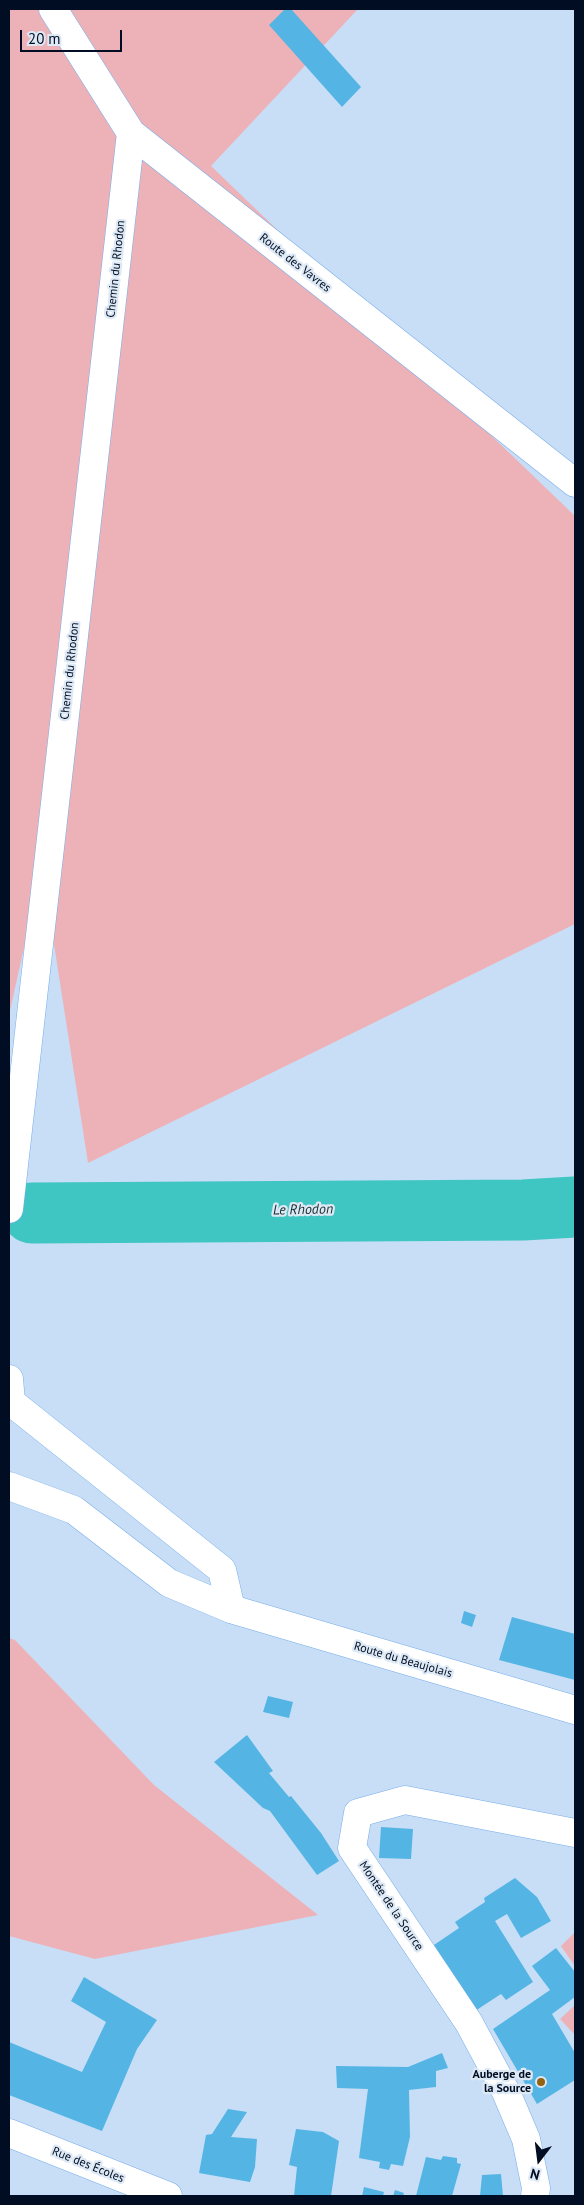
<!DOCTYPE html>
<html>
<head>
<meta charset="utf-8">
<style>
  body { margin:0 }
  #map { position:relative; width:584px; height:2205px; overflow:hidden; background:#c8def7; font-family:"PT Sans",sans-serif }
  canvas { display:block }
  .frame { position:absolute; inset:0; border:10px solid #000d22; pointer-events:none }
  .north { position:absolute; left:514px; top:2135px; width:50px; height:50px; -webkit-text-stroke:4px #dee9f6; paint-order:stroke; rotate:195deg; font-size:14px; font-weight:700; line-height:20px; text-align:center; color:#000d22 }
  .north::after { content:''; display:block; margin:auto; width:18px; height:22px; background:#000d22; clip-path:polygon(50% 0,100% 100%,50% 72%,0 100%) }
  .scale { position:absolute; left:20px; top:30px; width:102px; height:22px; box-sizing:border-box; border:2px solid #000d22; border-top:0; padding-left:6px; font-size:15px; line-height:18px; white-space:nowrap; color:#000d22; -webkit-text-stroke:4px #dee9f6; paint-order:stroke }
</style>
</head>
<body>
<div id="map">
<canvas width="584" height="2205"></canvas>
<div class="frame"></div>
<div class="north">N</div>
<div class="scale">20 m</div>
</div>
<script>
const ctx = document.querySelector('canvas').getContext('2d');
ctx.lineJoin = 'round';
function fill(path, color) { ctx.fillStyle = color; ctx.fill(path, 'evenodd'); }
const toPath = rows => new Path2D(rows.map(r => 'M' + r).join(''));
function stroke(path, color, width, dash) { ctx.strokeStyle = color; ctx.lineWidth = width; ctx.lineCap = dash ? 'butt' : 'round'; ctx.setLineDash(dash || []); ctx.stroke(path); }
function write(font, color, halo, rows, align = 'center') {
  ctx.font = font + ' "PT Sans",sans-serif'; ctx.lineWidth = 4.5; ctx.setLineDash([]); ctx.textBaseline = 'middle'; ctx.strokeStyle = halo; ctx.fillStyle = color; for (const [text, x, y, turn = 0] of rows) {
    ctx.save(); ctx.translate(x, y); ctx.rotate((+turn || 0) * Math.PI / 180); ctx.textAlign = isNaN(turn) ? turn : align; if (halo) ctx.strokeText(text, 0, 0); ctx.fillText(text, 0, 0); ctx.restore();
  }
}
const green = toPath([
  [9,9,358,9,211,166,575,516,575,924,88,1163,42,867,9,1015],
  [9,1638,15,1640,154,1785,318,1915,95,1959,9,1936],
  [575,1932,575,1966,561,1946],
  [575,2005,575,2035,560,2019]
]);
const river = toPath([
  [32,1213,523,1210,575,1207]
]);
const building = toPath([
  [285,9,291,9,361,87,342,107,269,25],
  [464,1611,476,1615,472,1627,461,1623],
  [512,1617,575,1634,575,1680,499,1660],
  [268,1696,293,1702,289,1718,263,1712],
  [247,1735,273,1771,269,1773,289,1797,291,1796,321,1833,339,1861,317,1875,270,1811,263,1808,214,1762],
  [381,1827,413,1829,411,1859,379,1858],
  [515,1878,537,1897,551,1921,521,1938,507,1914,495,1921,533,1982,506,2000,501,1994,472,2013,431,1947,459,1928,455,1922,485,1902,484,1898],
  [556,1948,575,1972,575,1997,552,2014,575,2053,575,2080,537,2104,493,2029,550,1990,532,1966],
  [84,1977,157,2020,137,2049,102,2131,9,2095,9,2042,82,2072,106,2022,71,2001],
  [442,2053,448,2068,436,2071,436,2087,409,2090,410,2137,403,2166,391,2164,389,2170,379,2168,380,2162,359,2158,368,2089,337,2088,336,2066,408,2067],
  [228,2109,247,2112,231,2137,257,2139,255,2167,250,2182,199,2173,206,2135,212,2134],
  [296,2129,323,2132,339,2141,331,2196,294,2196,297,2167,289,2165],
  [443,2156,457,2158,457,2163,461,2164,452,2196,416,2196,426,2157,441,2160],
  [501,2174,503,2196,480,2196,482,2175],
  [364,2187,384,2192,383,2196,362,2196],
  [395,2190,404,2193,403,2196,393,2196]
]);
const minor = toPath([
  [53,9,131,133,575,483],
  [9,1209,131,133],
  [9,1379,11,1402,222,1570,231,1609],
  [9,2133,168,2196],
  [535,2196,536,2188,526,2139,506,2092,469,2023,352,1848,358,1813,405,1800,575,1833]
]);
const major = toPath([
  [9,1486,74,1510,169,1583,231,1609,575,1710]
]);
const markers = [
  [541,2082,5,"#946213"]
];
const streetNames = [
  ["Route des Vavres",295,263,38],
  ["Chemin du Rhodon",116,269,-84],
  ["Chemin du Rhodon",70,671,-84],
  ["Route du Beaujolais",403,1660,16],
  ["Montée de la Source",391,1906,56],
  ["Rue des Écoles",88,2165,22]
];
const poiNames = [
  ["Auberge de",531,2075],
  ["la Source",531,2089]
];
const waterNames = [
  ["Le Rhodon",303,1210,-1]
];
fill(green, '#edb2b8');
stroke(river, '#40c6c2', 61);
fill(building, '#54b5e4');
stroke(minor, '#77ade9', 29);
stroke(major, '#77ade9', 29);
stroke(minor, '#fff', 28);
stroke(major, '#fff', 28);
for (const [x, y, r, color] of markers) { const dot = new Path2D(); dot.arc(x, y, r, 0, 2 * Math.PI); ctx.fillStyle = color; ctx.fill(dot); stroke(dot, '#dee9f6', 2); }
write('12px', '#000d22', '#dee9f6', streetNames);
write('bold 12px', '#000d22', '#dee9f6', poiNames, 'right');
write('italic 14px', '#182f2e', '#dee9f6', waterNames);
</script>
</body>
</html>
